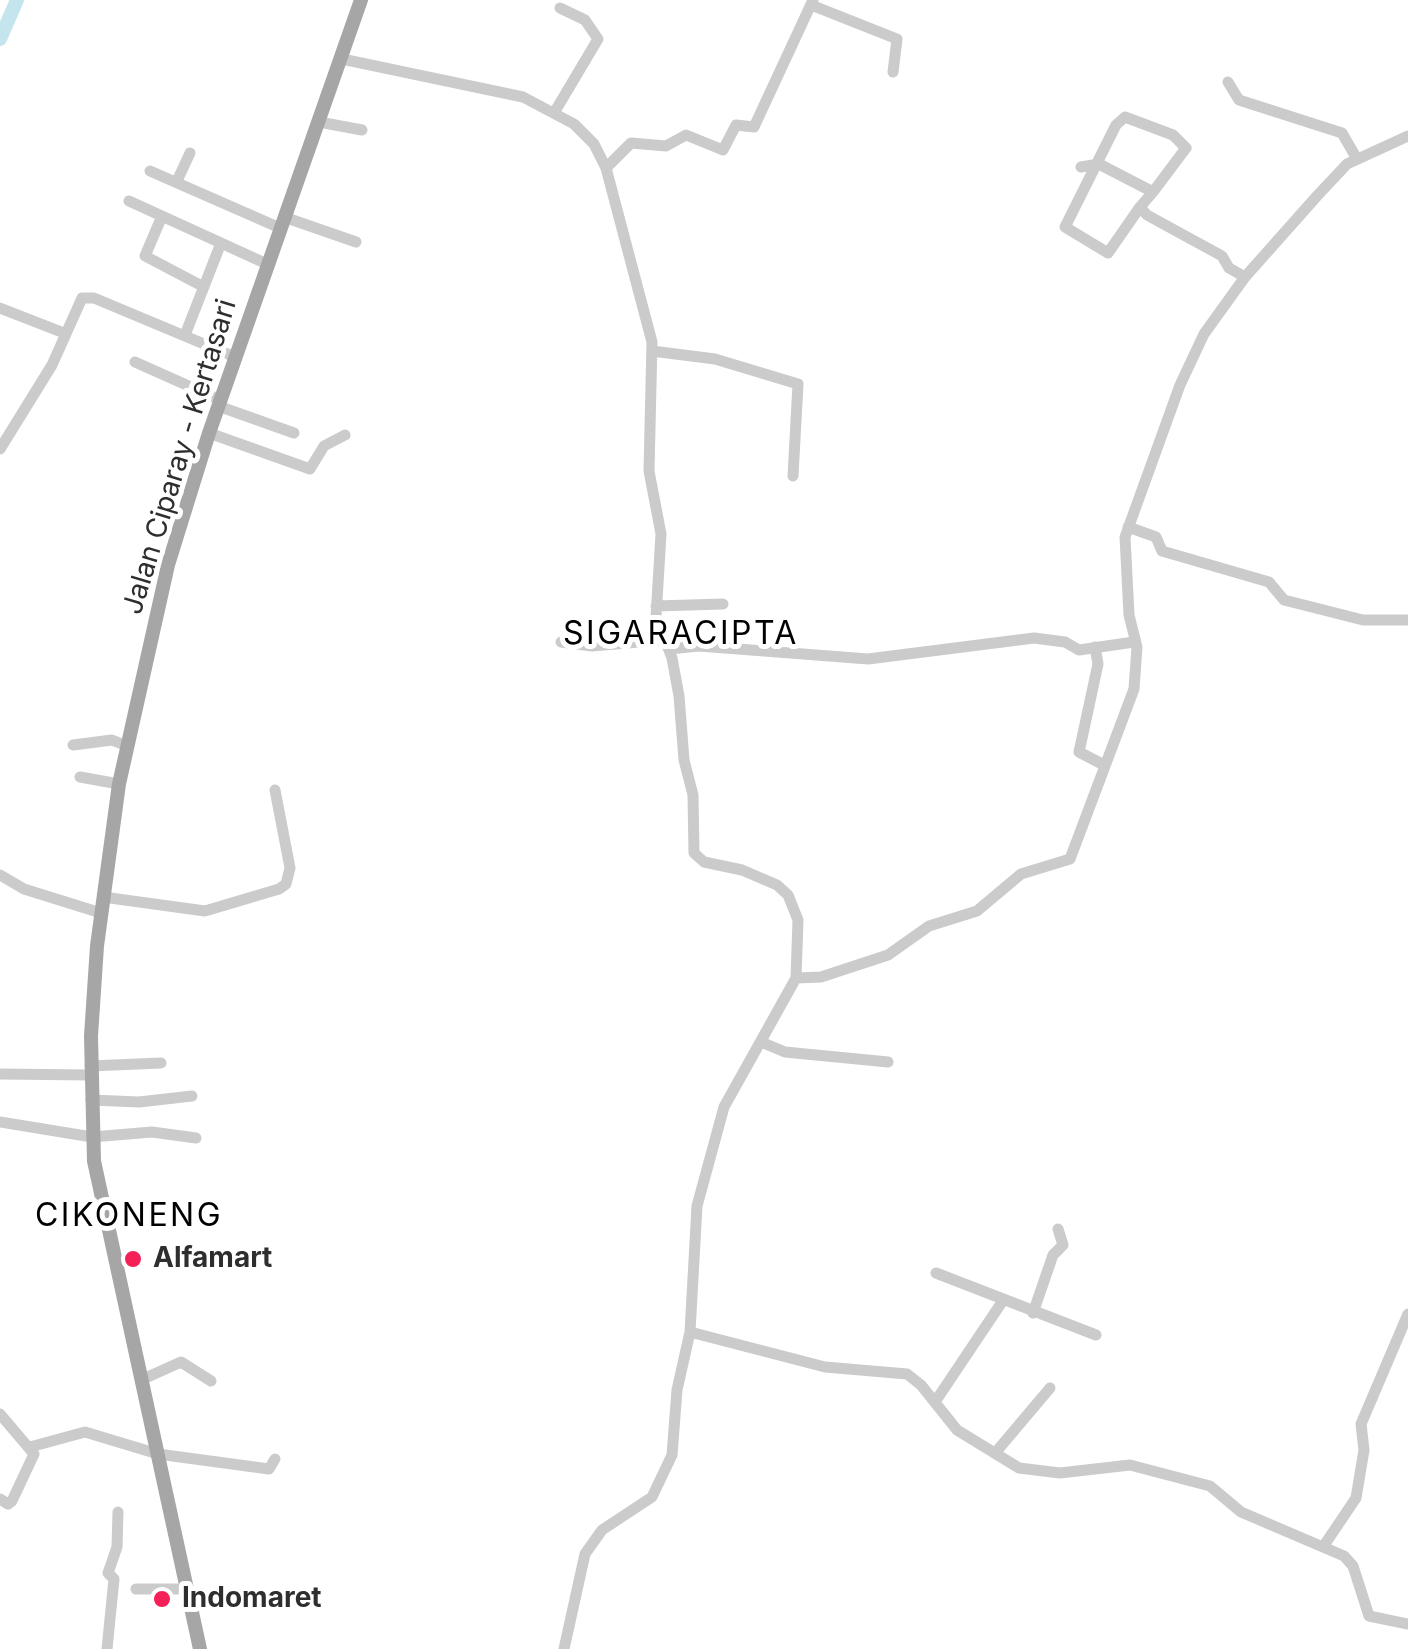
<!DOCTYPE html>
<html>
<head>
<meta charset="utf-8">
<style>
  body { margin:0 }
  canvas { display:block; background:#fff }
</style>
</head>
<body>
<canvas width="1408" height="1649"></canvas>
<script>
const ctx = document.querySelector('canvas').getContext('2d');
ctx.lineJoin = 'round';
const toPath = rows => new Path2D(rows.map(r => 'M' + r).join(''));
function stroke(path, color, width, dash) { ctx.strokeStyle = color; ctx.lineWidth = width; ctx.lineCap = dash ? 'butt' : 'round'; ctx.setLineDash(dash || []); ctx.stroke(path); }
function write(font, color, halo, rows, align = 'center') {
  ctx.font = font + ' Inter,sans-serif'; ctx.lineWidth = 10; ctx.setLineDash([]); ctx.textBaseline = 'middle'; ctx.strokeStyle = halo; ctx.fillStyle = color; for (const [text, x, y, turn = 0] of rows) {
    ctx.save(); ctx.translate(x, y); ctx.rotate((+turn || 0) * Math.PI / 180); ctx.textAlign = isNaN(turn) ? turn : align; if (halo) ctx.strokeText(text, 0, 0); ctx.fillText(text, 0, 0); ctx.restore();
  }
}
const river = toPath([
  [0,39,17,0]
]);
const minor = toPath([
  [811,5,897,39,893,72],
  [342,59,523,97,574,124,594,144,606,168,652,342,649,471,661,534,656,617,672,658,679,696,684,760,693,795,694,853,704,862,742,870,777,885,788,895,798,920,796,978,724,1107,697,1206,690,1332,677,1390,672,1455,652,1497,602,1530,585,1554,564,1649],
  [1228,82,1239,100,1342,133,1357,159],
  [554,113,598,39,585,20,560,8],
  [319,122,362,130],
  [1081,167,1099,164,1153,192,1140,207,1147,215,1222,256,1229,268,1245,277],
  [606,168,631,143,666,146,686,135,723,150,736,125,754,127,813,0],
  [150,171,280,228],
  [177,181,190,153],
  [129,201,267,264],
  [1140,207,1108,253,1065,227,1116,125,1125,117,1173,135,1186,148,1153,192],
  [162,216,145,256,204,287],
  [284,217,356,242],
  [0,308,64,333],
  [185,335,221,243],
  [652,351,715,359,798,384,793,476],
  [135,362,220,400],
  [218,406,294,433],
  [209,433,310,469,324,446,345,435],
  [0,449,52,365,82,298,94,298,235,357],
  [1128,527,1156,537,1162,551,1269,582,1284,600,1363,620,1408,620],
  [656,606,723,604],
  [561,642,592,646,663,640],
  [1095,647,1098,664,1079,752,1104,765],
  [669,649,699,646,868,659,1034,638,1065,642,1079,650,1134,642],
  [73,745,112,740,127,746],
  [80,777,119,784],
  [0,875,24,889,101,913],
  [103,897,205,911,279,889,286,884,290,868,275,790],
  [796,978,821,977,888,955,929,926,977,911,1021,874,1070,859,1134,689,1137,647,1129,615,1125,537,1180,385,1204,334,1245,277,1317,196,1347,164,1408,136],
  [761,1042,785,1052,888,1062],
  [90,1066,161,1063],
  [0,1074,90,1075],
  [91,1100,139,1102,192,1096],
  [0,1122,92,1137,152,1132,196,1138],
  [936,1273,1096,1335],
  [1033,1313,1053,1255,1063,1245,1058,1229],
  [690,1332,825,1367,907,1374,921,1385,957,1430,1019,1468,1060,1473,1130,1465,1210,1486,1241,1512,1344,1556,1353,1566,1369,1616,1408,1624],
  [141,1380,181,1362,211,1381],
  [935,1402,1004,1299],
  [0,1414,34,1454,12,1501,8,1504,0,1499],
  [30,1447,85,1432,158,1454,269,1469,275,1459],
  [996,1452,1050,1388],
  [1323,1547,1356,1498,1364,1450,1361,1424,1408,1314],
  [136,1589,187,1589],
  [107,1649,114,1579,108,1573,117,1547,118,1512]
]);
const major = toPath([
  [200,1649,94,1161,91,1036,97,946,119,784,168,565,209,433,361,0]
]);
const markers = [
  [133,1259,10,"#f42057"],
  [162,1599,10,"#f42057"]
];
const streetNames = [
  ["Jalan Ciparay - Kertasari",180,457,-73]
];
const poiNames = [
  ["Alfamart",153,1259],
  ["Indomaret",182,1599]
];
const quarterNames = [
  ["SIGARACIPTA",681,634],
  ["CIKONENG",129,1216]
];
stroke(river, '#c4e5ee', 14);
stroke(minor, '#cbcbcb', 11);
stroke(major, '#a6a6a6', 14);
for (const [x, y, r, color] of markers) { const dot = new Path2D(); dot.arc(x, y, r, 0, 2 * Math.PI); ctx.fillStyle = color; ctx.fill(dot); stroke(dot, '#fff', 4); }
write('28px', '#2e2e2e', '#fff', streetNames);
write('bold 28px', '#2e2e2e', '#fff', poiNames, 'left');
ctx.letterSpacing = '2.5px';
write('32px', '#000', '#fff', quarterNames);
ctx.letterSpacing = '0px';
</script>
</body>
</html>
